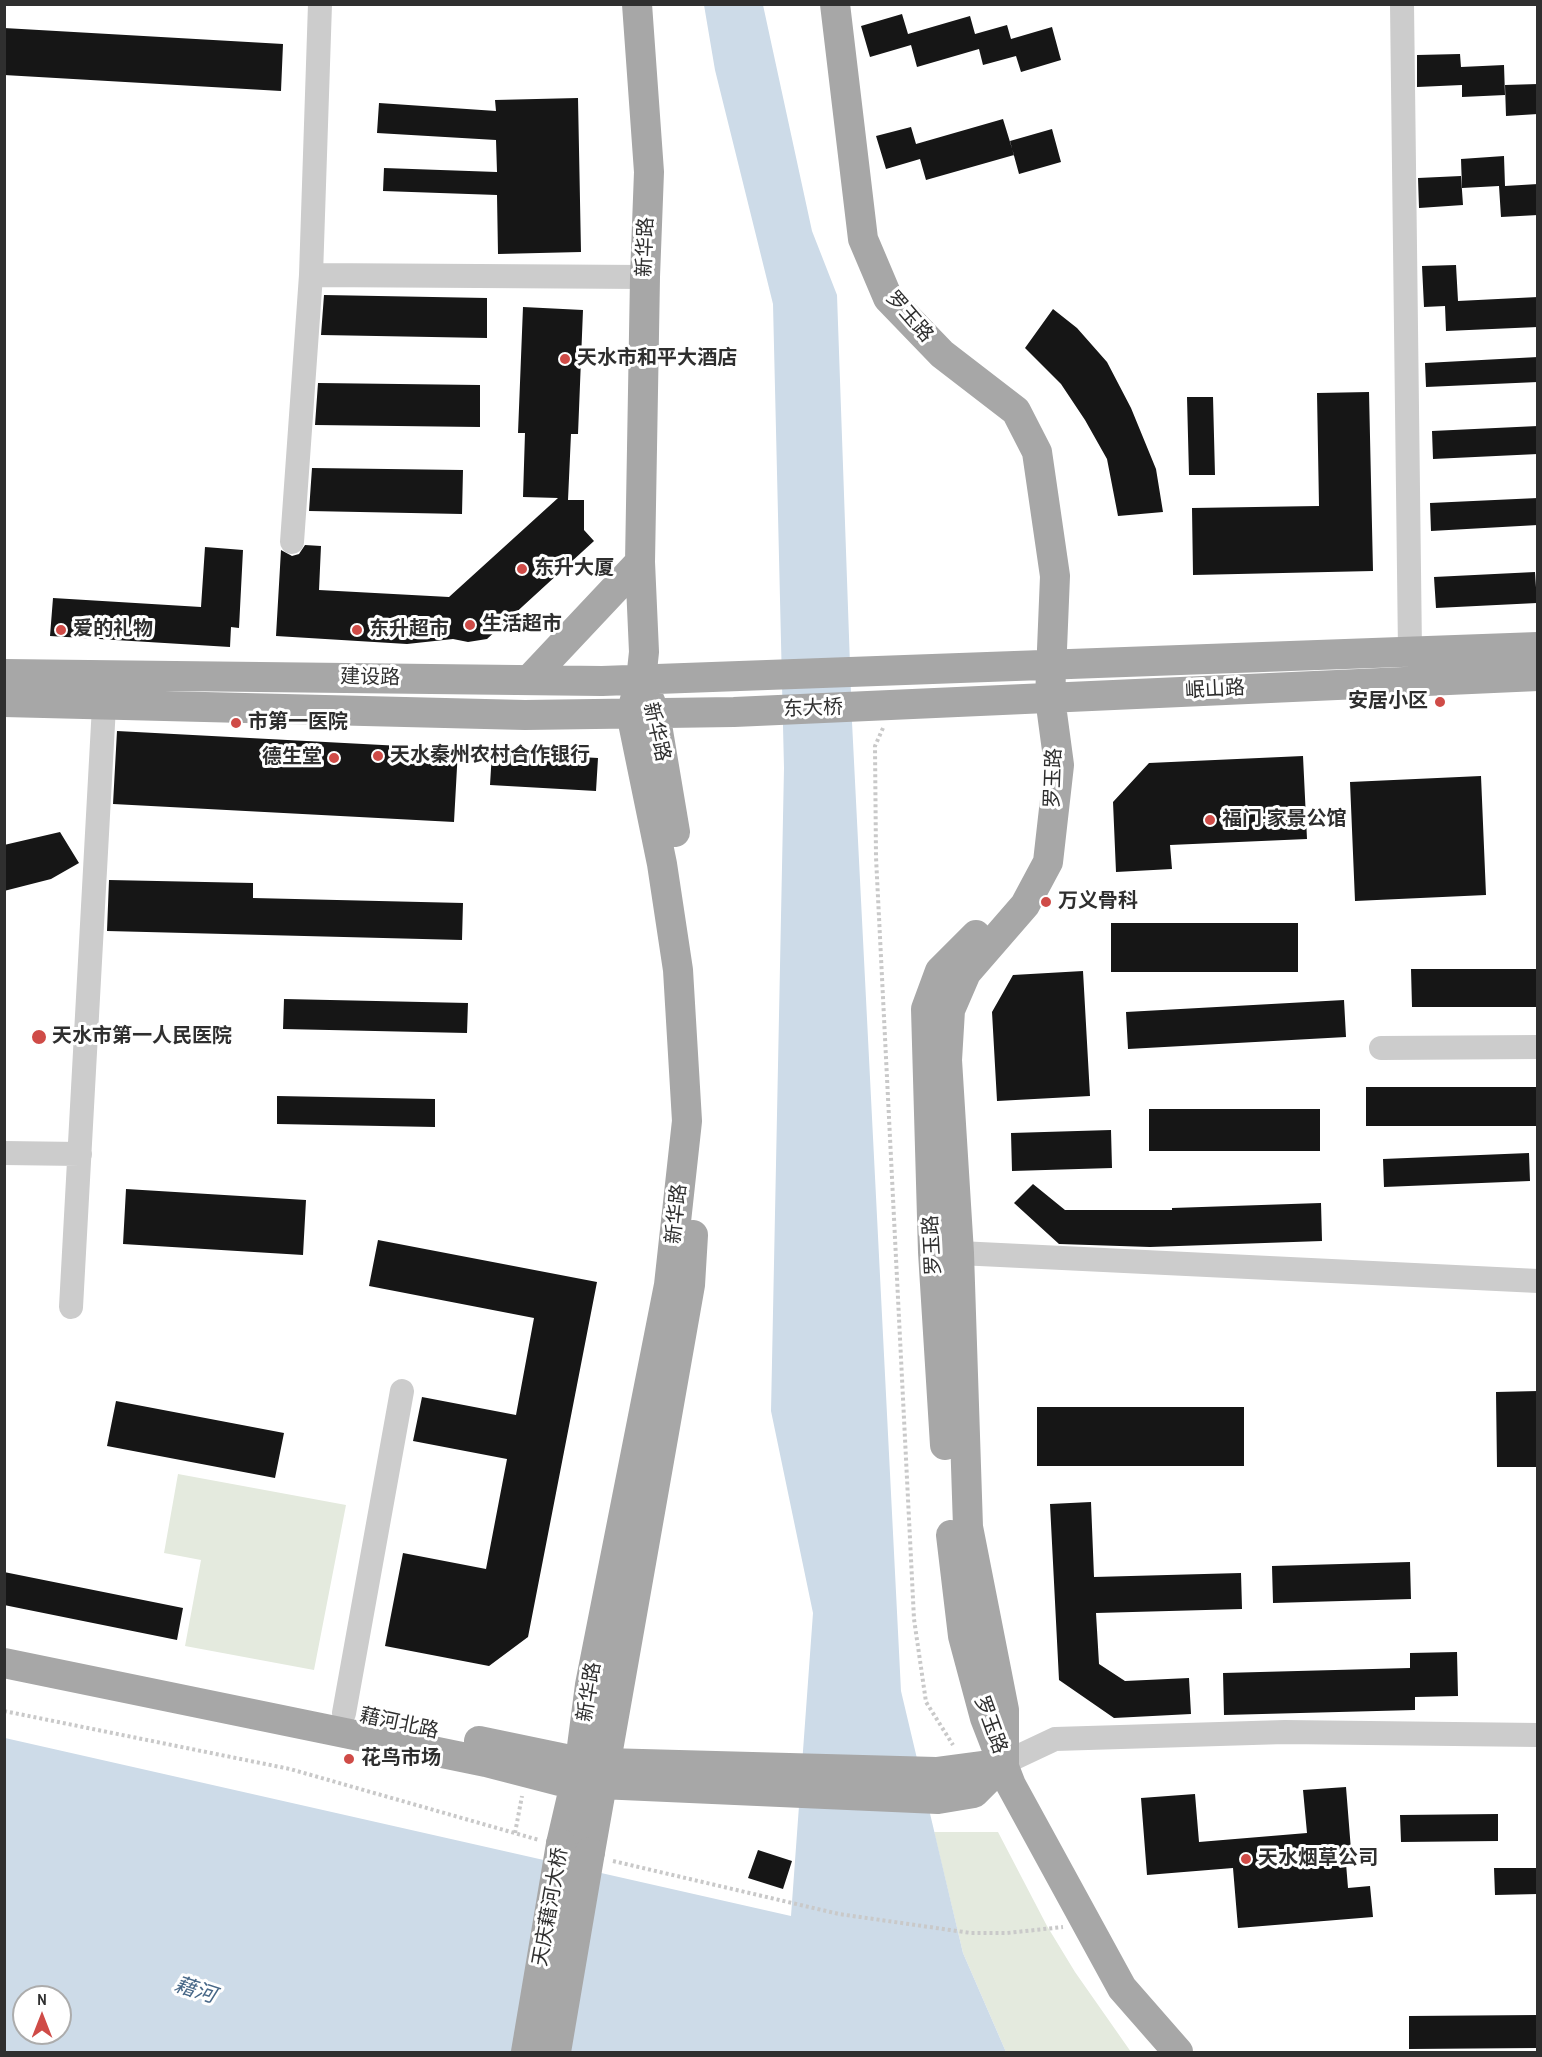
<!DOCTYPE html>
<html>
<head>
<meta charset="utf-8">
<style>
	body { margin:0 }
	#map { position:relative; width:1542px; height:2057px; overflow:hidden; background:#fff; font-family:"Archivo Narrow",sans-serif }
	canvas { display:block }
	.frame { position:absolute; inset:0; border:6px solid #2f2f2f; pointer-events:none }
	.north { position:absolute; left:12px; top:1985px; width:60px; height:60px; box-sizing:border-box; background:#fff; border:2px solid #acacac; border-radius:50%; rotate:0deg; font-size:16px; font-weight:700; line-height:24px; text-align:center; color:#2f2f2f }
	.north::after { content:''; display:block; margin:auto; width:21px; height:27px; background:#cf4b47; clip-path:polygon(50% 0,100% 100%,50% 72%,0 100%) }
</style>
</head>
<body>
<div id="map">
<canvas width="1542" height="2057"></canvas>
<div class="frame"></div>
<div class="north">N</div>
</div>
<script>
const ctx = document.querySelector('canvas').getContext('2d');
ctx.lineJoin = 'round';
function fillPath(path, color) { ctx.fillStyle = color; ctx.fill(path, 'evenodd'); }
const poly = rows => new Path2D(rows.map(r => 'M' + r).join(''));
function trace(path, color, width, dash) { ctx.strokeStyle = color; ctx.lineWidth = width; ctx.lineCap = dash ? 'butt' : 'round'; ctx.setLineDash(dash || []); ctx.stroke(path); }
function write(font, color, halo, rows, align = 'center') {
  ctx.font = font + ' "Archivo Narrow","Noto Sans SC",sans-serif'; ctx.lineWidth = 6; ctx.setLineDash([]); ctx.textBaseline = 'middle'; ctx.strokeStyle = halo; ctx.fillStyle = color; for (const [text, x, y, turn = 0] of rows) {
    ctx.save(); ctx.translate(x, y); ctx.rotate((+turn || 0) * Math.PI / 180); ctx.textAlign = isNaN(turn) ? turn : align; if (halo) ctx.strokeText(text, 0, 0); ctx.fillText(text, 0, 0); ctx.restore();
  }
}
fillPath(poly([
	[178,1474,346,1505,314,1670,185,1646,201,1560,164,1553],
	[934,1832,998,1832,1047,1926,1075,1972,1131,2052,1006,2052,963,1953]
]), '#e4eade');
fillPath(poly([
	[704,5,763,5,812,231,837,295,852,722,901,1691,963,1953,1006,2052,5,2052,5,1738,791,1916,813,1613,771,1411,784,768,773,304,715,70],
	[24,1997,60,1997,60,2033,24,2033]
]), '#cddbe8');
fillPath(poly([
	[902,14,908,34,970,16,975,34,1007,25,1011,39,1052,27,1061,60,1021,72,1016,56,983,65,979,49,917,67,911,45,870,57,861,26],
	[4,28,283,44,281,91,4,75],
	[1460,54,1461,67,1504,65,1505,95,1462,97,1462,85,1417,87,1417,55],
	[1538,84,1538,114,1506,116,1505,85],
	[578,98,581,252,498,254,497,195,383,191,384,168,497,172,496,140,377,133,379,103,496,111,495,100],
	[1003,119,1014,155,926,180,920,159,886,169,876,136,911,127,916,144],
	[1052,129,1061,162,1019,174,1010,141],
	[1504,156,1505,186,1538,184,1538,215,1501,217,1499,186,1462,188,1461,159],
	[1461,176,1463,205,1419,208,1418,178],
	[1456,265,1458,301,1538,297,1538,327,1446,331,1445,306,1424,307,1422,266],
	[324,295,487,298,487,338,321,335],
	[523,307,583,310,578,434,571,434,568,500,584,500,584,530,594,541,487,639,468,642,453,639,407,644,276,636,281,550,292,556,299,554,305,545,321,546,319,590,449,597,558,498,523,497,525,433,518,433],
	[1053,309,1077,328,1107,362,1131,408,1156,469,1163,512,1118,516,1107,459,1085,420,1061,384,1025,348],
	[1538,357,1538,382,1426,387,1425,363],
	[318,383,480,385,480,427,315,425],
	[1369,392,1373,571,1193,575,1192,508,1319,506,1317,393],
	[1187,397,1213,397,1215,475,1189,475],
	[1538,426,1538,454,1433,459,1432,431],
	[312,468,463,470,462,514,309,511],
	[1538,498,1538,525,1431,531,1430,503],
	[205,547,243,550,239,628,231,627,230,647,50,636,53,598,201,607],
	[1535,572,1537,603,1436,608,1434,577],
	[117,731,458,749,454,822,113,804],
	[492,752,598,758,596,791,490,785],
	[1303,756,1307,839,1170,845,1172,869,1116,872,1113,802,1149,763],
	[1481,776,1486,895,1355,901,1350,782],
	[60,832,79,863,51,879,4,891,4,845],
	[109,880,253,883,253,898,463,903,462,940,107,931],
	[1111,923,1298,923,1298,972,1111,972],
	[1411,969,1538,969,1538,1007,1412,1007],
	[1083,971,1090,1096,997,1101,992,1012,1013,975],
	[284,999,468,1003,467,1033,283,1029],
	[1344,1000,1346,1037,1128,1049,1126,1012],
	[1366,1087,1538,1087,1538,1126,1366,1126],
	[277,1096,435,1099,435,1127,277,1124],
	[1149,1109,1320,1109,1320,1151,1149,1151],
	[1111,1130,1112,1168,1012,1171,1011,1133],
	[1529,1153,1530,1181,1384,1187,1383,1159],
	[1033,1184,1065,1210,1172,1210,1172,1208,1321,1203,1322,1241,1150,1247,1059,1244,1014,1203],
	[126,1189,306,1200,303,1255,123,1244],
	[378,1240,597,1282,528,1637,489,1666,385,1646,403,1553,486,1569,507,1459,413,1441,422,1397,516,1415,534,1318,369,1286],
	[1538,1391,1538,1467,1497,1467,1496,1392],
	[116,1401,284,1433,275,1478,107,1446],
	[1037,1407,1244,1407,1244,1466,1037,1466],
	[1091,1502,1094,1577,1241,1573,1242,1609,1096,1613,1099,1664,1125,1681,1189,1678,1191,1714,1114,1718,1059,1680,1050,1504],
	[1410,1562,1411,1599,1273,1603,1272,1566],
	[4,1572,183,1608,177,1640,4,1605],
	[1457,1652,1458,1696,1415,1697,1415,1710,1224,1715,1223,1673,1410,1668,1410,1653],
	[1346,1787,1351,1850,1345,1851,1348,1888,1370,1886,1373,1917,1238,1928,1233,1868,1147,1875,1141,1798,1195,1794,1199,1842,1307,1833,1303,1790],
	[1498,1814,1498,1841,1401,1842,1400,1815],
	[758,1850,792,1861,783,1889,748,1878],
	[1494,1868,1538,1868,1538,1894,1495,1895],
	[1538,2015,1538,2048,1409,2049,1409,2016]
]), '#161616');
trace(poly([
	[883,728,875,746,876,857,914,1619,926,1702,953,1745],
	[4,1711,290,1769,539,1840],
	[515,1833,522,1796],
	[613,1861,839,1914,971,1933,1007,1933,1063,1927]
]), '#c9c9c9', 4, [3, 3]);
trace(poly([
	[320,4,311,275,645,277],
	[1402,4,1410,651],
	[292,542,311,275],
	[1381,1048,1538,1047],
	[4,1153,80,1154],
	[959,1253,1538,1281],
	[71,1307,104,706],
	[344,1713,402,1391],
	[1004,1763,1055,1739,1285,1732,1538,1735]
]), '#ccc', 24);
trace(poly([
	[835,4,863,239,888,298,942,354,1016,411,1037,452,1055,576,1050,698,1059,765,1048,862,1025,905,966,973,950,1010,947,1060,959,1253,968,1527,1004,1710,1004,1763],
	[4,674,602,681,1538,647],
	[529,680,640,562],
	[647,694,655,713,675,832],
	[4,702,525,715,734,712,1538,676],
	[945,1445,933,1252,926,1009,940,971,976,935],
	[951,1535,963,1636,985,1718,1011,1785,1122,1988,1178,2052],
	[4,1663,486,1762,575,1785,600,1784,938,1799,974,1793,1004,1763],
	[479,1741,580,1762,605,1763,936,1772,1004,1763],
	[561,1844,580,1762,590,1685,669,1285,687,1121,678,970,662,864,631,713,641,680,644,652,640,562,645,277,649,172,637,4],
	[590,1852,690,1285,693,1235]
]), '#a7a7a7', 30);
trace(poly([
	[526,2052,561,1844],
	[556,2052,590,1852]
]), '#a7a7a7', 30);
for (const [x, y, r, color] of [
	[565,359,6,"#cf4b47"],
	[522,569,6,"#cf4b47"],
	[470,625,6,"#cf4b47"],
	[61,630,6,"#cf4b47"],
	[357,630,6,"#cf4b47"],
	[1440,702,6,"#cf4b47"],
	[236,723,6,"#cf4b47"],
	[378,756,6,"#cf4b47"],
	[334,758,6,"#cf4b47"],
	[1210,820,6,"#cf4b47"],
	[1046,902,6,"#cf4b47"],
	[39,1037,8,"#cf4b47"],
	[349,1759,6,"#cf4b47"],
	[1246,1859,6,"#cf4b47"]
]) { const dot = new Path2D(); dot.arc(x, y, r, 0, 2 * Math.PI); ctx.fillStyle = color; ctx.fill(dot); trace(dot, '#fff', 2); }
write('20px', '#2f2f2f', '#fff', [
	["新华路",646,247,-88],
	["罗玉路",909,317,49],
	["建设路",370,678,1],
	["岷山路",1215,690,-3],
	["东大桥",813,709,-2],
	["新华路",656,732,77],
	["罗玉路",1054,778,-88],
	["新华路",677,1214,-84],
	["罗玉路",933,1245,-93],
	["新华路",590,1692,-81],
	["藉河北路",399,1724,12],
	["罗玉路",990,1725,70],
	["天庆藉河大桥",551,1907,-80]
]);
write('bold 20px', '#2f2f2f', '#fff', [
	["天水市和平大酒店",577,359],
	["东升大厦",534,569],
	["生活超市",482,625],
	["爱的礼物",73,630],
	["东升超市",369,630],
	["安居小区",1428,702,"right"],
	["市第一医院",248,723],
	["天水秦州农村合作银行",390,756],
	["德生堂",322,758,"right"],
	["福门·家景公馆",1222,820],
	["万义骨科",1058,902],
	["天水市第一人民医院",52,1037],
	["花鸟市场",361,1759],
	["天水烟草公司",1258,1859]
], 'left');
write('italic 21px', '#476787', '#fff', [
	["藉河",195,1991,18]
]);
</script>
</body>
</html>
